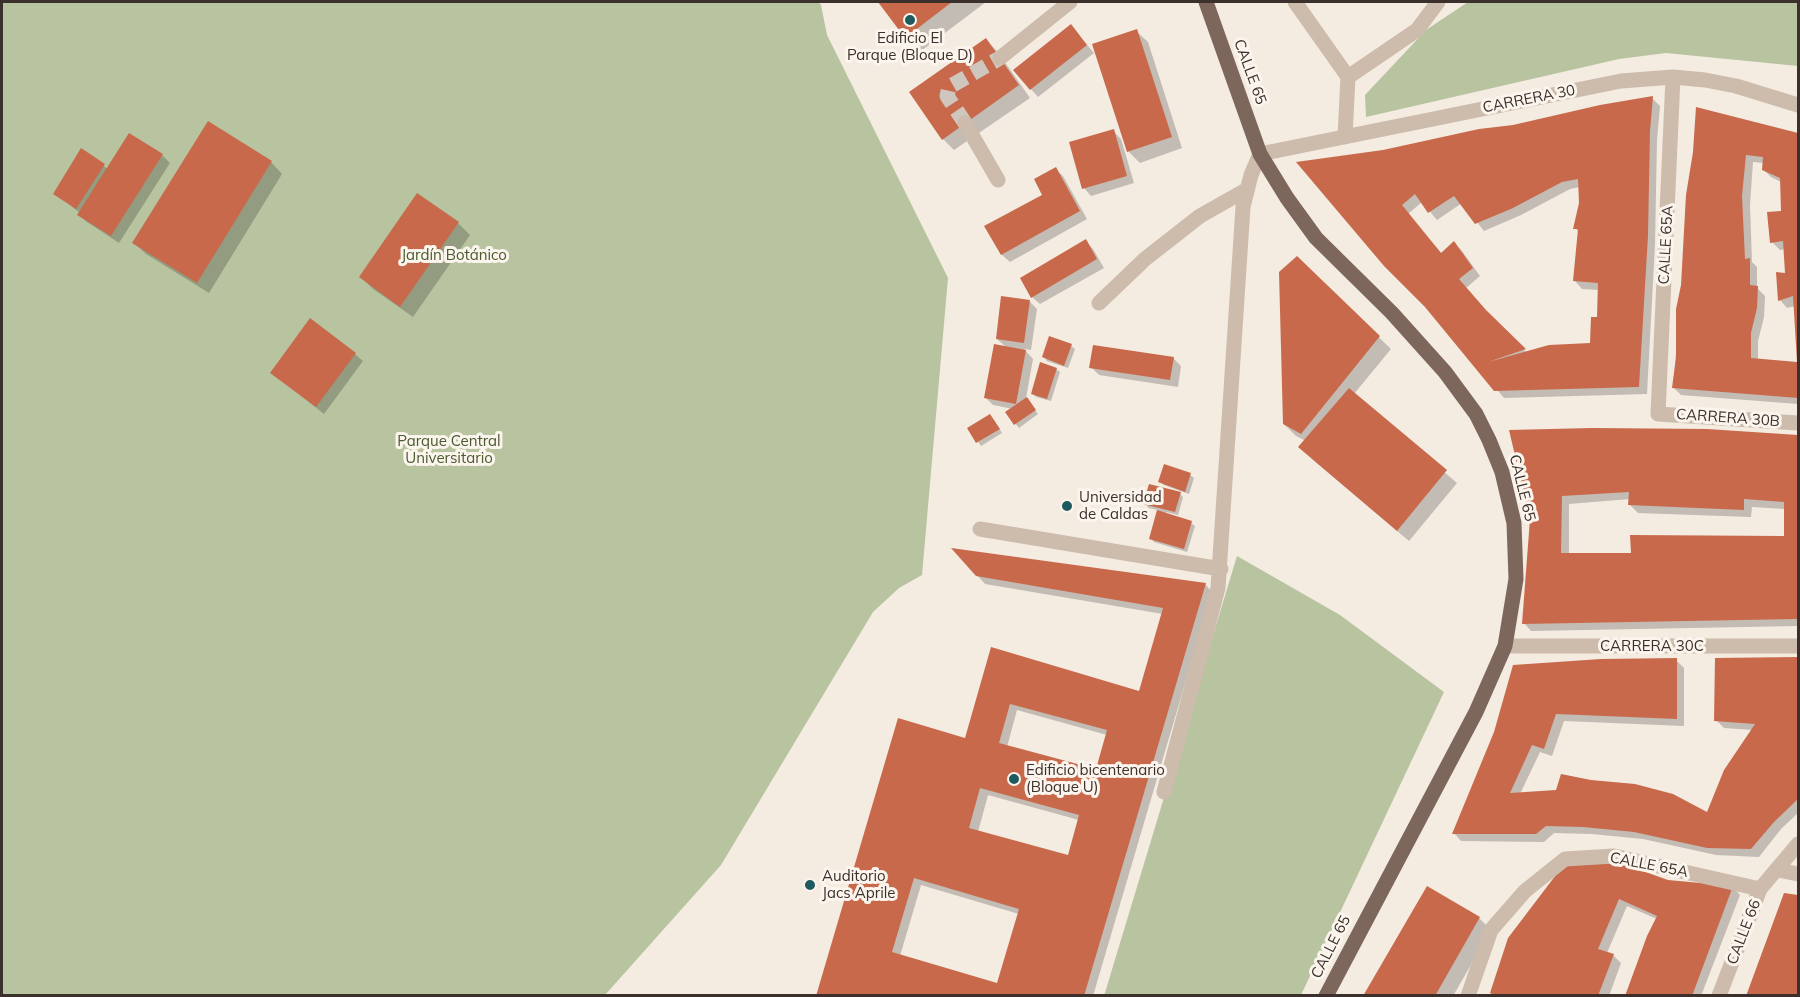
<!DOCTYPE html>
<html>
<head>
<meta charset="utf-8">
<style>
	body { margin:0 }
	#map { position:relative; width:1800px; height:997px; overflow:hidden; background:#f4ebe1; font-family:Mulish,sans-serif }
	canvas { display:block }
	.frame { position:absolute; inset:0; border:3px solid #3b302b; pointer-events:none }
</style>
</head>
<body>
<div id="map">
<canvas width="1800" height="997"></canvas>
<div class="frame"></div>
</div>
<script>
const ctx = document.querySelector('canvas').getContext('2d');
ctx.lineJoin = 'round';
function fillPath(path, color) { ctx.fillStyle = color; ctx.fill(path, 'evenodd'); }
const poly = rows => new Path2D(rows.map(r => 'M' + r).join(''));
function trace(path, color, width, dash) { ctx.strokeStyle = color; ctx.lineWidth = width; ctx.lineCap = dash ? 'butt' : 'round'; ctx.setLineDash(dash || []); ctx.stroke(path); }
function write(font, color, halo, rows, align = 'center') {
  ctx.font = font + ' Mulish,sans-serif'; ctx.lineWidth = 6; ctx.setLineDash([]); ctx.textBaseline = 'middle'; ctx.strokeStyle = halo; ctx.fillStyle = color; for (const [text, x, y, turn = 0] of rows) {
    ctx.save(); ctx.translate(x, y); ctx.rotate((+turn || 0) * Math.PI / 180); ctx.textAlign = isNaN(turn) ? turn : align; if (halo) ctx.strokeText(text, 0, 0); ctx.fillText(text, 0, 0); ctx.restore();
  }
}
fillPath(poly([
	[2,2,819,2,821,5,827,35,948,278,922,575,899,588,873,612,721,865,605,995,2,996],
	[1468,2,1798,2,1798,66,1666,53,1619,59,1366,117,1365,95,1426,30],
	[1237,556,1340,615,1444,692,1301,995,1104,996]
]), '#b8c4a0');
fillPath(poly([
	[879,2,986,2,921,51,906,37],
	[1071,26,1094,53,1038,97,1031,89],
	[1136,31,1148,42,1182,148,1140,163,1128,151],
	[986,40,997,51,1030,98,954,150,943,139],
	[1652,98,1660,106,1657,140,1655,244,1647,394,1504,398,1426,306,1382,152],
	[1580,187,1581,203,1575,228,1580,233,1575,281,1582,289,1599,290,1598,319,1591,344,1527,353,1493,319,1466,288,1480,276,1462,251,1454,243,1442,254,1408,214,1422,202,1437,220,1462,203,1484,231,1521,215,1570,189],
	[1697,109,1798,134,1798,404,1681,395,1673,387],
	[1753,162,1764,163,1763,169,1771,177,1781,182,1782,212,1772,242,1780,250,1785,249,1787,275,1780,300,1787,308,1795,306,1798,364,1758,360,1758,341,1764,317,1765,296,1757,288,1757,267,1752,262,1750,205],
	[1113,131,1121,139,1134,183,1091,196,1084,188],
	[81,150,108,169,162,155,170,163,119,243,87,222,79,215,80,213,55,193],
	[271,162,282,174,209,293,146,254,134,243],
	[1055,169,1063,176,1087,219,1010,262,1002,255,986,227,1044,195],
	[418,195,458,223,470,235,413,317,373,289,361,277],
	[1085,241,1093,249,1104,268,1040,304,1032,297],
	[1297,258,1391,349,1354,394,1457,483,1409,541,1312,459,1306,441,1296,436,1284,424],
	[1029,301,1037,309,1031,350,1024,349,1033,359,1026,398,1038,414,1019,428,1007,413,1013,409,993,405,986,398,1007,348,997,339],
	[1050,338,1071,346,1075,349,1068,368,1047,361,1044,357],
	[355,354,363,361,324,414,272,373],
	[1173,358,1181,366,1178,387,1099,375,1091,367],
	[1056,369,1060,372,1051,401,1036,397,1032,393],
	[993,419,1002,433,981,446,969,428],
	[1511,431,1798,437,1798,626,1531,631,1524,623,1531,519],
	[1630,499,1630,505,1638,513,1751,517,1752,507,1785,509,1786,538,1632,554,1569,554,1569,504],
	[1190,475,1194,478,1189,494,1164,485,1160,482],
	[1180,494,1183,497,1178,515,1166,512,1166,515,1191,523,1195,526,1187,552,1154,542,1150,538,1158,510,1149,508,1145,504],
	[977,575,1205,584,1212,592,1093,996,817,996,966,740,992,649,1140,693,1163,614,985,584],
	[1017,710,1107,735,1097,771,1007,747],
	[988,795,1079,820,1069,857,978,832],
	[921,885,1019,914,998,985,900,956],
	[1798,658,1798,813,1781,829,1759,857,1716,855,1643,839,1592,834,1554,833,1544,842,1461,841,1454,833,1495,733,1676,660,1684,668,1684,726,1564,721,1552,756,1540,752,1520,794,1707,815,1753,730,1724,728,1716,720,1717,659],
	[1566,864,1668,881,1733,887,1740,895,1701,996,1627,996,1657,919,1627,906,1607,953,1614,956,1621,963,1609,996,1495,996],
	[1428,888,1479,918,1491,930,1453,996,1365,996],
	[1785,895,1798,896,1798,996,1747,996]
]), '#0003');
fillPath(poly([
	[878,2,952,2,905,38],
	[1071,24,1087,45,1030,90,1013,70],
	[1137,29,1172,137,1127,152,1092,44],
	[986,38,1019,85,942,140,909,92],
	[1653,96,1650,131,1648,236,1639,387,1494,391,1425,307,1384,266,1296,162,1383,150,1479,129,1513,125,1600,105],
	[1578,179,1579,203,1573,229,1578,229,1573,281,1598,283,1597,317,1591,317,1590,343,1549,345,1488,362,1526,349,1486,310,1459,279,1473,268,1454,241,1441,253,1402,205,1415,194,1428,213,1454,196,1475,224,1513,208,1562,182],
	[1696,107,1798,133,1798,398,1672,388,1676,358,1676,309,1681,285,1686,195,1693,152],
	[1746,155,1763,157,1762,170,1780,178,1781,211,1767,212,1770,243,1783,241,1785,273,1776,272,1778,301,1793,296,1797,362,1751,358,1751,333,1757,308,1758,286,1750,285,1750,258,1745,259,1742,196],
	[208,121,272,161,197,283,132,243],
	[1114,129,1127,176,1082,189,1069,142],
	[129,133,163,154,111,236,77,215],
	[81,148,105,164,76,209,53,194],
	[1056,167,1080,211,1001,255,984,226,1042,195,1034,179],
	[417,193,459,222,400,307,359,277],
	[1086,239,1097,259,1031,298,1020,278],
	[1297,256,1380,336,1301,434,1283,424,1279,272],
	[1001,296,1030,300,1024,343,996,339],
	[310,318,356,353,316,407,270,373],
	[1049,336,1072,344,1064,366,1042,357],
	[994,344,1026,350,1016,404,984,398],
	[1093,345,1174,357,1170,380,1089,368],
	[1040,362,1057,368,1047,399,1031,394],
	[1349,388,1447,470,1397,531,1298,447],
	[1027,397,1036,410,1014,425,1005,412],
	[990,414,1000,429,976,443,967,428],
	[1592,428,1707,429,1798,435,1798,619,1522,624,1530,519,1509,430],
	[1629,492,1628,505,1744,510,1744,499,1784,502,1784,536,1630,535,1631,553,1561,553,1562,496],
	[1164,464,1191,473,1185,492,1158,482],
	[1149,484,1181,492,1175,512,1143,504],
	[1157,510,1192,521,1184,549,1149,539],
	[951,548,1206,583,1084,996,816,996,898,718,965,738,991,647,1139,691,1163,608,976,576],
	[1010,704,1107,730,1096,769,999,743],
	[980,788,1079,815,1068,855,969,828],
	[914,878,1019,909,997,983,892,952],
	[1798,657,1798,799,1774,822,1751,849,1707,848,1634,832,1583,827,1546,826,1536,834,1452,834,1494,732,1513,665,1601,659,1677,658,1677,719,1556,714,1544,749,1532,745,1510,793,1556,790,1561,774,1591,780,1635,784,1673,794,1707,812,1724,770,1755,724,1714,721,1715,658],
	[1565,863,1623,864,1668,880,1733,886,1692,996,1625,996,1647,936,1657,916,1619,899,1598,949,1614,954,1598,996,1496,996,1490,993,1508,938],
	[1427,886,1480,917,1435,996,1363,996],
	[1784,893,1798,895,1798,996,1746,996]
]), '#c8694b');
trace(poly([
	[965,123,947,96,949,87,1000,58]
]), '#cfc6bd', 15, [15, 8]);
trace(poly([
	[1295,2,1348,77,1345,137],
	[1000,58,1070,2],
	[1348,77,1417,30,1438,2],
	[1673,77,1658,414,1798,423],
	[965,123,998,180],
	[1099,303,1145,259,1200,216,1246,190],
	[980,529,1221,569],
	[1505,646,1798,646],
	[1164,792,1218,588,1243,207,1251,175,1260,154,1621,81,1673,77,1705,80,1736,86,1798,105],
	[1778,870,1798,874],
	[1468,996,1491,930,1525,891,1565,859,1614,856,1760,889],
	[1719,996,1760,889,1798,844]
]), '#cdbbac', 15);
trace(poly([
	[1206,2,1260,154,1287,198,1316,238,1392,313,1445,372,1476,414,1489,440,1502,472,1514,523,1516,579,1505,646,1476,712,1326,996]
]), '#7d675c', 15);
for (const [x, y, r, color] of [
	[910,20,6,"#1f5a5e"],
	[1067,506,6,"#1f5a5e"],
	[1014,779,6,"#1f5a5e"],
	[810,885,6,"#1f5a5e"]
]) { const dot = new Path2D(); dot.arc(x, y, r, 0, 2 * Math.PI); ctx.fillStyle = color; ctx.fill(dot); trace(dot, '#fbf5ee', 2); }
write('15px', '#3b302b', '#fbf5ee', [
	["Edificio El",910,38,"center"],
	["Parque (Bloque D)",910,55,"center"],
	["Universidad",1079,497],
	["de Caldas",1079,514],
	["Edificio bicentenario",1026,770],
	["(Bloque U)",1026,787],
	["Auditorio",822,876],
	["Jacs Aprile",822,893]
], 'left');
write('15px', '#3b302b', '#fbf5ee', [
	["CALLE 65",1250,72,70],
	["CARRERA 30",1529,99,-11],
	["CALLE 65A",1666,245,-87],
	["CARRERA 30B",1728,418,4],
	["CALLE 65",1522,488,76],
	["CARRERA 30C",1652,646],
	["CALLE 65A",1649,865,11],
	["CALLE 66",1744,932,-69],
	["CALLE 65",1331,947,-63]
]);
write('15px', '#4a5a2e', '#fbf5ee', [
	["Jardín Botánico",454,255],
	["Parque Central",449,441],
	["Universitario",449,458]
]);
</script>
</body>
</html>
